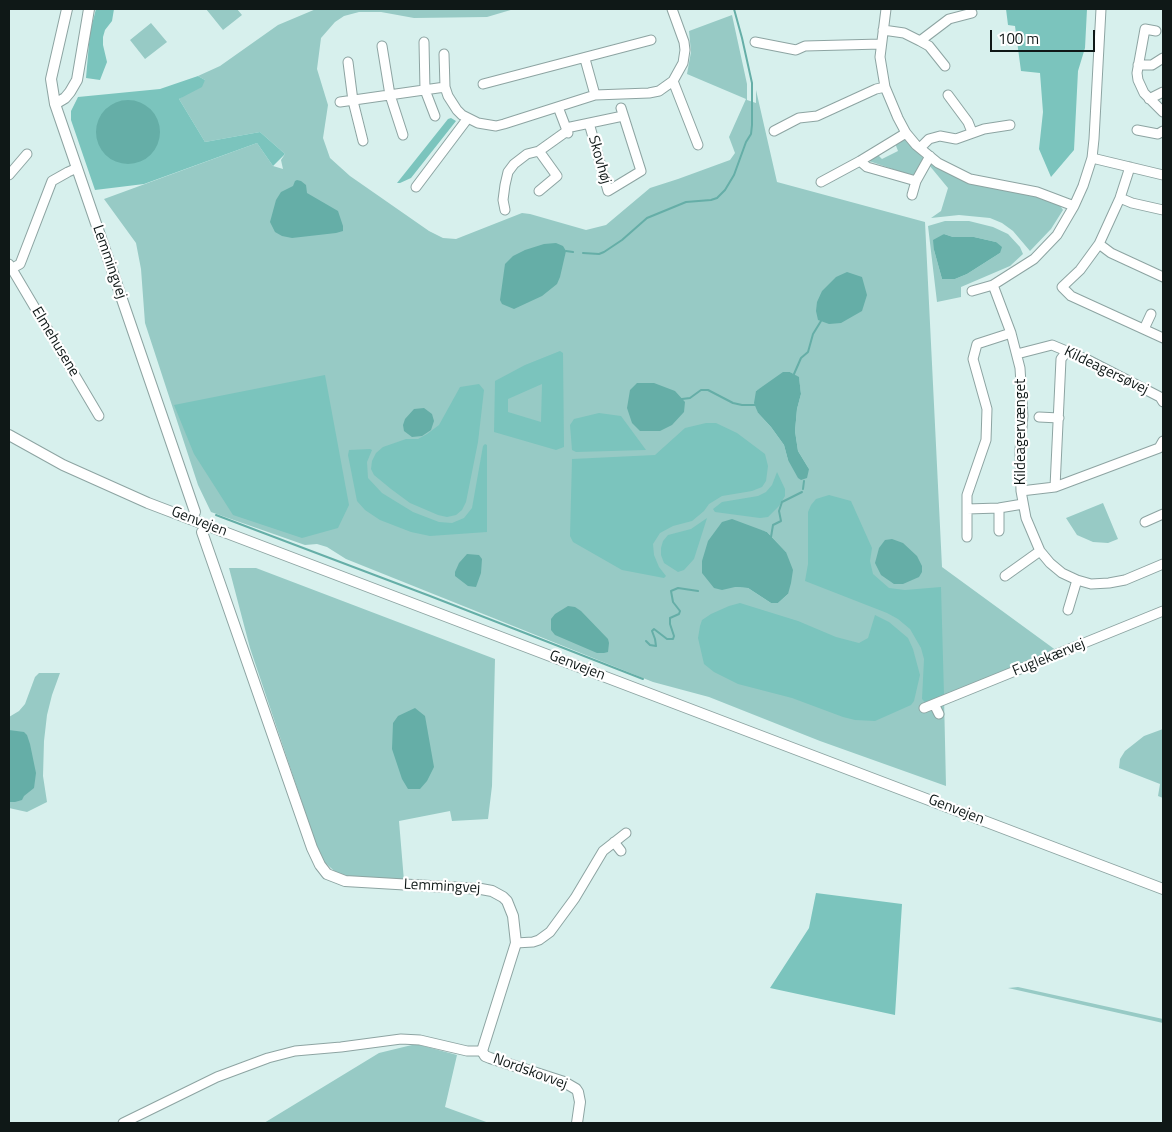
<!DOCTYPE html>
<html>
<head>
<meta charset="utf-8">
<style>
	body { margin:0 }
	#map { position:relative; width:1172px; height:1132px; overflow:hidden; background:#d7f0ed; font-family:"Titillium Web",sans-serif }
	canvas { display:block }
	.frame { position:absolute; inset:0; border:10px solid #0f1817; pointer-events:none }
	.scale { position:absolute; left:990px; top:30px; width:105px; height:22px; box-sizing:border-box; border:2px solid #0f1817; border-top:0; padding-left:6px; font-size:15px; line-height:18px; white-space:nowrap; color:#0f1817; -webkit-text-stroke:4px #fff; paint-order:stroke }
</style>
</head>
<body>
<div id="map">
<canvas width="1172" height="1132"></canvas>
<div class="frame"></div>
<div class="scale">100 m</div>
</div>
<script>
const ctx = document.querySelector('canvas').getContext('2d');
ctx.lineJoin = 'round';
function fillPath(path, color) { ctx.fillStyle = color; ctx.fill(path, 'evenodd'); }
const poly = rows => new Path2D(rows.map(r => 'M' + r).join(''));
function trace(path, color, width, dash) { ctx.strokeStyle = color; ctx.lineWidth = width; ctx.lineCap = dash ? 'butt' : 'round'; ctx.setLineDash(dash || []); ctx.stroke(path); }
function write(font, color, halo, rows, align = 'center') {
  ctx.font = font + ' "Titillium Web",sans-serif'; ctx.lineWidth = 4.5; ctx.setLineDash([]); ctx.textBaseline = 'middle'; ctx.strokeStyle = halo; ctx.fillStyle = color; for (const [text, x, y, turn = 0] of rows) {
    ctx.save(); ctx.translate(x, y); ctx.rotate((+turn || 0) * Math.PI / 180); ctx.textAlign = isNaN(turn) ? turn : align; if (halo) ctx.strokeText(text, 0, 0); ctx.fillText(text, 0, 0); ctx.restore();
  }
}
fillPath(poly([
	[206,9,237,9,242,15,223,30],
	[316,9,514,9,487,17,414,18,381,12,359,12,344,16,335,22,321,38,317,69,328,105,323,138,330,158,350,176,429,231,443,238,456,239,522,213,530,214,586,230,606,225,650,188,678,179,730,160,735,153,729,137,746,99,687,74,691,52,689,31,732,15,747,84,747,100,756,103,756,90,777,182,925,222,942,567,1057,651,944,697,946,786,820,741,709,697,653,682,346,559,327,547,317,544,305,545,211,512,198,485,145,323,141,269,136,243,104,199,257,143,273,166,283,169,281,160,285,154,260,132,205,142,179,99,205,80,198,76,220,66,278,25],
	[790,372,799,378,801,394,797,409,795,431,798,451,809,469,788,460,784,445,771,427,758,413,756,391],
	[753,528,767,532,786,552,788,594,778,603,771,603,748,588,735,587],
	[151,23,167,42,145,59,130,40],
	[905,138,924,159,913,176,869,161,877,154,882,159,898,151,895,143],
	[930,163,932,163,948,173,968,182,991,188,1028,193,1059,204,1063,210,1051,229,1030,251,1013,231,1002,223,990,218,959,215,931,218,941,211,948,188,929,165],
	[945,221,969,221,993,227,1008,234,1020,247,1023,254,1010,266,961,287,961,297,937,302,928,226],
	[944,234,953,237,974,237,996,242,1000,253,967,274,955,279,942,279,934,250],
	[1103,503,1118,539,1108,543,1093,542,1077,535,1066,518],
	[229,568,256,568,495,659,492,786,488,819,452,821,450,811,399,821,404,881,341,877,321,859,250,648],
	[39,673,60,673,52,695,47,715,44,741,43,776,47,802,27,812,9,808,9,717,19,711,25,704,35,677],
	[1163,729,1163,798,1158,796,1160,784,1119,768,1120,759,1125,751,1144,736],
	[1018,987,1163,1019,1163,1023,1008,988],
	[416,1044,457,1055,445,1107,489,1123,264,1123,379,1053]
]), '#97cac5');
fillPath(poly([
	[96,9,114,9,112,21,105,30,103,37,103,45,107,62,100,80,86,78,90,32],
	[1006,9,1087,9,1085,48,1078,71,1074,150,1051,177,1039,149,1043,112,1040,73,1021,71,1015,26,1008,25],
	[198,76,205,80,202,87,179,99,205,142,260,132,285,154,273,166,257,143,144,184,95,190,71,120,71,111,78,97,160,89],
	[451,118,456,121,411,178,400,183,397,183,448,119],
	[560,351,563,353,564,447,556,450,494,432,495,381,525,365],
	[542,384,541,422,508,412,508,399],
	[325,375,349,505,338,528,302,538,233,515,194,454,174,405],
	[479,384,484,390,478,442,466,502,462,510,456,515,447,517,438,515,410,503,391,489,374,475,371,469,372,461,376,453,383,447,406,439,418,439,427,434,439,425,460,387],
	[599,413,621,416,646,450,576,452,572,450,570,425,574,419],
	[706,423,716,423,737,433,765,454,768,466,766,481,762,487,752,491,722,496,709,504,704,511,692,521,673,526,660,533,653,544,654,555,659,567,666,576,664,578,622,570,573,542,570,536,572,459,655,455,685,428],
	[485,444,487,445,487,532,430,536,411,532,380,520,365,510,357,501,348,455,349,450,370,449,372,450,367,462,368,478,382,493,413,512,439,522,452,523,464,518,472,508,483,446],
	[777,472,785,489,785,496,779,506,768,517,760,518,715,512,713,509,722,502,758,496,766,492,772,485],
	[829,495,851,501,872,548,870,561,873,574,889,588,905,590,941,587,944,695,925,702,922,699,924,659,921,648,910,629,898,619,887,613,805,581,808,564,808,512,811,505,816,499],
	[707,518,694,559,684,570,678,572,664,563,661,555,661,548,663,541,668,535,691,529],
	[740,603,798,621,836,637,859,643,868,638,875,615,889,622,908,638,913,649,920,675,914,701,911,705,875,721,855,720,843,717,792,698,738,684,714,672,704,664,698,638,700,626,702,620,711,614,729,606],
	[816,893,902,904,895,1015,770,988,809,928]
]), '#7bc4bd');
fillPath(poly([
	'96 132a32 32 0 1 1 64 0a32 32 0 1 1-64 0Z',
	[297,180,301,181,306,185,307,193,338,211,343,226,343,231,336,233,292,238,282,236,275,232,270,222,276,200,281,192,293,186,295,181],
	[944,234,953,237,974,237,996,242,1002,247,1000,253,967,274,955,279,942,279,934,250,933,240],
	[556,243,563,246,566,251,560,277,557,284,542,296,514,309,502,304,500,300,505,264,513,256,525,250,544,244],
	[847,272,862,277,867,295,862,311,841,323,829,324,818,320,816,311,817,302,822,291,836,277],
	[783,372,790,372,799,377,801,394,797,409,795,431,798,451,809,469,807,478,801,480,798,478,788,460,784,445,771,427,758,413,754,403,756,391],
	[637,383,654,383,675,391,685,402,684,412,672,425,660,431,640,431,632,423,627,408,630,390],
	[424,408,432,414,434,421,431,430,422,436,412,437,404,431,403,425,405,419,414,409],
	[732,519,767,532,786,552,793,570,791,583,788,594,778,603,771,603,748,588,735,587,722,590,714,588,702,573,702,561,708,541,722,522],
	[892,539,903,543,917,556,922,566,922,572,919,577,903,584,894,584,881,575,875,563,879,548,885,540],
	[467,554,479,555,482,559,481,573,476,587,468,586,455,576,455,572,459,563],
	[568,606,575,607,581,611,608,639,609,643,608,652,604,653,597,653,555,635,551,630,551,619,555,614],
	[415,708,425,716,434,767,427,781,420,789,408,789,402,779,392,749,393,723,398,716],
	[9,730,24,732,27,735,30,744,36,773,34,788,24,796,22,800,15,802,9,802]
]), '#65aea7');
trace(poly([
	[566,251,573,252],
	[583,253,599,254,604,252,622,240,647,218,686,202,711,200,717,198,725,190,734,175,746,142,751,134,752,125,752,83,742,38,734,9],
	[794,374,801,358,808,352,813,334,821,321],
	[682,399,690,398,701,390,708,390,733,403,742,405,755,405],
	[803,489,804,481],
	[216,515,430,596,643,679],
	[771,537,773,525,781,521,779,511,782,502,802,492],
	[646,641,650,645,656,646,655,639,652,631,654,629,667,639,673,639,674,636,670,624,670,618,679,614,680,611,673,602,671,591,678,588,698,591]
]), '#65aea7', 2);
const minor = poly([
	[886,9,880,57,885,87,898,118,906,133,916,145,938,163,970,179,1037,192,1074,206],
	[883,30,904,33,920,41,929,46,945,66],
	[1156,31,1145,29,1137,73,1138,80,1144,93,1163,112],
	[920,41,949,19,972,13],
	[424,42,425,90,435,116],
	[755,42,796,50,805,46,881,44],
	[382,46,390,95,403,135],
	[444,54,445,87,448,96,457,110,462,115,478,123,496,126,504,124,595,95,649,93,659,91,673,81,683,63,685,50,684,42,672,9],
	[585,59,595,95],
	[348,62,353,101,363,141],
	[1138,65,1152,65,1163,58],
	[673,81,698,145],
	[483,84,651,40],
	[948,95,968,122,972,132],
	[1149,99,1163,92],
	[340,102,445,87],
	[558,107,568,133],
	[589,123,608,191,641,171,621,108],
	[566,128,623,116],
	[1137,130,1158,134,1163,131],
	[774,131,799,118,817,116,876,89,885,87],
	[920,148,929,139,940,136,956,139,984,129,1010,125],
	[539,151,557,176,539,191],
	[1092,158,1163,175],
	[860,161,867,167,916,181],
	[1130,167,1120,198,1099,244,1080,270,1062,287,1071,296,1163,338],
	[9,175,27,154],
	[821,182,860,161,906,133],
	[416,187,468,118],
	[912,195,916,181,930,156],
	[1120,198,1132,203,1163,210],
	[505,210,503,200,505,185,508,172,514,164,527,154,539,151,567,131],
	[1099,244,1111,253,1163,277],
	[9,264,99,416],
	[9,270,20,264,22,259,52,181,68,172,77,168],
	[993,285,1011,333,1020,368,1023,416,1020,450,1021,491,1026,518,1040,551,1050,563,1062,573,1077,580,1091,584,1109,583,1125,580,1163,564],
	[972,291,993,285,1034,259,1057,235,1074,206,1083,186,1092,158,1094,139,1101,9],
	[1144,329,1151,314],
	[1017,354,1052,345,1088,360,1160,397,1163,402],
	[1039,417,1059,418],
	[1055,487,1061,359,1067,351],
	[1021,491,1055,487,1159,448,1163,441],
	[999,508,999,531],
	[967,509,999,508,1023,504],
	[1145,522,1163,514],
	[967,537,967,495,986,440,987,409,973,359,977,344,1011,333],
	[1005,576,1040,551],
	[1068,610,1077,580],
	[934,704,939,714],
	[924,708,1163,611],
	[614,842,621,851],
	[516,943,533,942,539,940,550,932,575,898,603,851,626,833],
	[123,1123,217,1077,268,1058,295,1051,341,1047,401,1039,420,1040,467,1051,482,1051]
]);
const tertiary = poly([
	[67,9,51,79,55,104,195,512],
	[55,104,65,98,70,92,77,80,89,9],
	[9,435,63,465,148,503,1163,889],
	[202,532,312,848,320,865,327,874,345,881,481,889,492,891,503,897,507,901,513,916,516,943,482,1051,485,1056,490,1058,564,1082,576,1089,578,1092,580,1102,577,1123]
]);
trace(minor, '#8da4a2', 11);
trace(tertiary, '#8da4a2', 12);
trace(minor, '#fff', 9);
trace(tertiary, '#fff', 10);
write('15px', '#0f1817', '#fff', [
	["Skovhøj",599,160,74],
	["Lemmingvej",109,262,71],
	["Elmehusene",55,342,59],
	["Kildeagersøvej",1106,371,26],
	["Kildeagervænget",1021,432,-90],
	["Genvejen",199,522,21],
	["Fuglekærvej",1049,658,-22],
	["Genvejen",577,666,21],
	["Genvejen",956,810,21],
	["Lemmingvej",442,887,3],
	["Nordskovvej",530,1072,20]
]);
</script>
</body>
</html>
